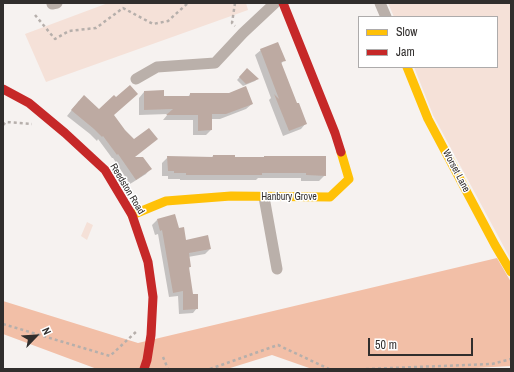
<!DOCTYPE html>
<html>
<head>
<meta charset="utf-8">
<style>
	body { margin:0 }
	#map { position:relative; width:514px; height:372px; overflow:hidden; background:#f6f2f0; font-family:"Archivo Narrow",sans-serif }
	canvas { display:block }
	.frame { position:absolute; inset:0; border:4px solid #312e2d; pointer-events:none }
	.legend { position:absolute; left:358px; top:16px; width:140px; height:52px; box-sizing:border-box; background:#fff; border:1px solid #adabab; margin:0; padding:5px 7px; list-style:none; font-size:12px; color:#312e2d }
	.legend li { display:flex; align-items:center; gap:8px; height:20px }
	.legend b { width:20px; border:1px solid #adabab }
	.north { position:absolute; left:16px; top:316px; width:40px; height:40px; -webkit-text-stroke:3px #fff; paint-order:stroke; rotate:65deg; font-size:11px; font-weight:700; line-height:16px; text-align:center; color:#312e2d }
	.north::after { content:''; display:block; margin:auto; width:14px; height:18px; background:#312e2d; clip-path:polygon(50% 0,100% 100%,50% 72%,0 100%) }
	.scale { position:absolute; left:368px; top:338px; width:105px; height:18px; box-sizing:border-box; border:2px solid #312e2d; border-top:0; padding-left:5px; font-size:12px; line-height:14px; white-space:nowrap; color:#312e2d; -webkit-text-stroke:3px #fff; paint-order:stroke }
</style>
</head>
<body>
<div id="map">
<canvas width="514" height="372"></canvas>
<div class="frame"></div>
<ul class="legend">
<li><b style="height:5px;background:#ffc107"></b>Slow</li>
<li><b style="height:5px;background:#c62828"></b>Jam</li>
</ul>
<div class="north">N</div>
<div class="scale">50 m</div>
</div>
<script>
const ctx = document.querySelector('canvas').getContext('2d');
ctx.lineJoin = 'round';
function fillPath(path, color) { ctx.fillStyle = color; ctx.fill(path, 'evenodd'); }
const poly = rows => new Path2D(rows.map(r => 'M' + r).join(''));
function trace(path, color, width, dash) { ctx.strokeStyle = color; ctx.lineWidth = width; ctx.lineCap = dash ? 'butt' : 'round'; ctx.setLineDash(dash || []); ctx.stroke(path); }
function write(font, color, halo, rows, align = 'center') {
  ctx.font = font + ' "Archivo Narrow",sans-serif'; ctx.lineWidth = 3; ctx.setLineDash([]); ctx.textBaseline = 'middle'; ctx.strokeStyle = halo; ctx.fillStyle = color; for (const [text, x, y, turn = 0] of rows) {
    ctx.save(); ctx.translate(x, y); ctx.rotate((+turn || 0) * Math.PI / 180); ctx.textAlign = isNaN(turn) ? turn : align; if (halo) ctx.strokeText(text, 0, 0); ctx.fillText(text, 0, 0); ctx.restore();
  }
}
fillPath(poly([
	[108,3,246,3,248,10,46,82,25,34],
	[388,3,511,3,511,260,433,115,414,67,497,67,497,17,394,17],
	[87,222,93,225,87,240,81,236]
]), '#f5e1d8');
fillPath(poly([
	[497,258,511,282,511,366,458,369,312,369,272,355,227,369,97,369,3,334,3,301,138,343]
]), '#f2bfa7');
fillPath(poly([
	[261,50,284,60,281,64,297,105,306,123,301,129,283,136,269,100,271,98,255,55],
	[247,69,257,79,255,81,243,86,237,80],
	[144,92,163,97,188,97,190,94,252,104,246,109,220,119,211,119,211,130,206,135,193,135,193,120,163,120,168,114,139,115,139,98],
	[79,101,113,115,134,158,150,169,146,174,130,184,113,158,112,158,98,139,97,141,90,134,67,116],
	[213,156,234,158,263,158,264,157,325,157,325,175,319,181,301,181,301,178,258,178,256,180,180,180,180,179,168,179,168,176,162,176,162,163,168,157,211,158],
	[157,220,178,229,185,241,210,249,205,254,188,257,190,267,188,269,192,295,197,308,193,313,179,314,178,296,169,297,161,251,158,234,155,235,152,225]
]), '#0003');
fillPath(poly([
	[278,42,286,61,281,62,297,103,299,103,307,124,289,131,274,94,279,99,260,49],
	[247,68,259,79,246,84,239,77],
	[130,85,138,94,114,115,125,130,134,139,149,128,158,139,135,157,143,157,152,169,136,180,118,154,117,155,103,136,102,137,94,129,71,110,84,95,99,109,114,95,116,97],
	[246,86,253,104,226,114,212,114,212,130,198,131,198,115,166,115,173,109,144,110,144,91,164,90,164,96,190,96,190,93,229,93],
	[213,155,235,155,235,157,264,157,264,156,326,156,326,176,306,175,306,173,262,173,262,175,186,175,186,173,174,173,174,171,168,171,167,156,213,157],
	[175,214,179,228,184,227,186,240,208,235,211,249,189,253,191,267,189,267,193,294,198,294,198,309,183,310,183,291,173,293,162,230,160,231,157,219]
]), '#bdaaa2');
trace(poly([
	[235,3,232,23,235,26],
	[35,15,55,39,69,31,96,28,123,8,153,24,168,21,188,3],
	[3,125,6,122,32,124],
	[3,324,110,356,138,330],
	[163,357,168,369],
	[210,369,278,345,329,369],
	[366,369,492,364,511,359]
]), '#b6afab', 2.5, [3, 3]);
trace(poly([
	[380,3,386,17],
	[52,4,57,3],
	[136,79,157,67,215,63,243,33,275,3],
	[264,197,277,269]
]), '#bab0aa', 11);
trace(poly([
	[407,67,428,119,495,245,511,272],
	[132,215,166,201,231,196,330,197,349,179,341,152]
]), '#ffc107', 9);
trace(poly([
	[283,3,335,133,341,152],
	[3,89,29,103,65,133,105,170,132,215,148,262,153,297,151,335,147,360,144,369]
]), '#c62828', 9);
write('10px', '#312e2d', '#fff', [
	["Worset Lane",456,171,62],
	["Reedston Road",127,189,59],
	["Hanbury Grove",289,197]
]);
</script>
</body>
</html>
